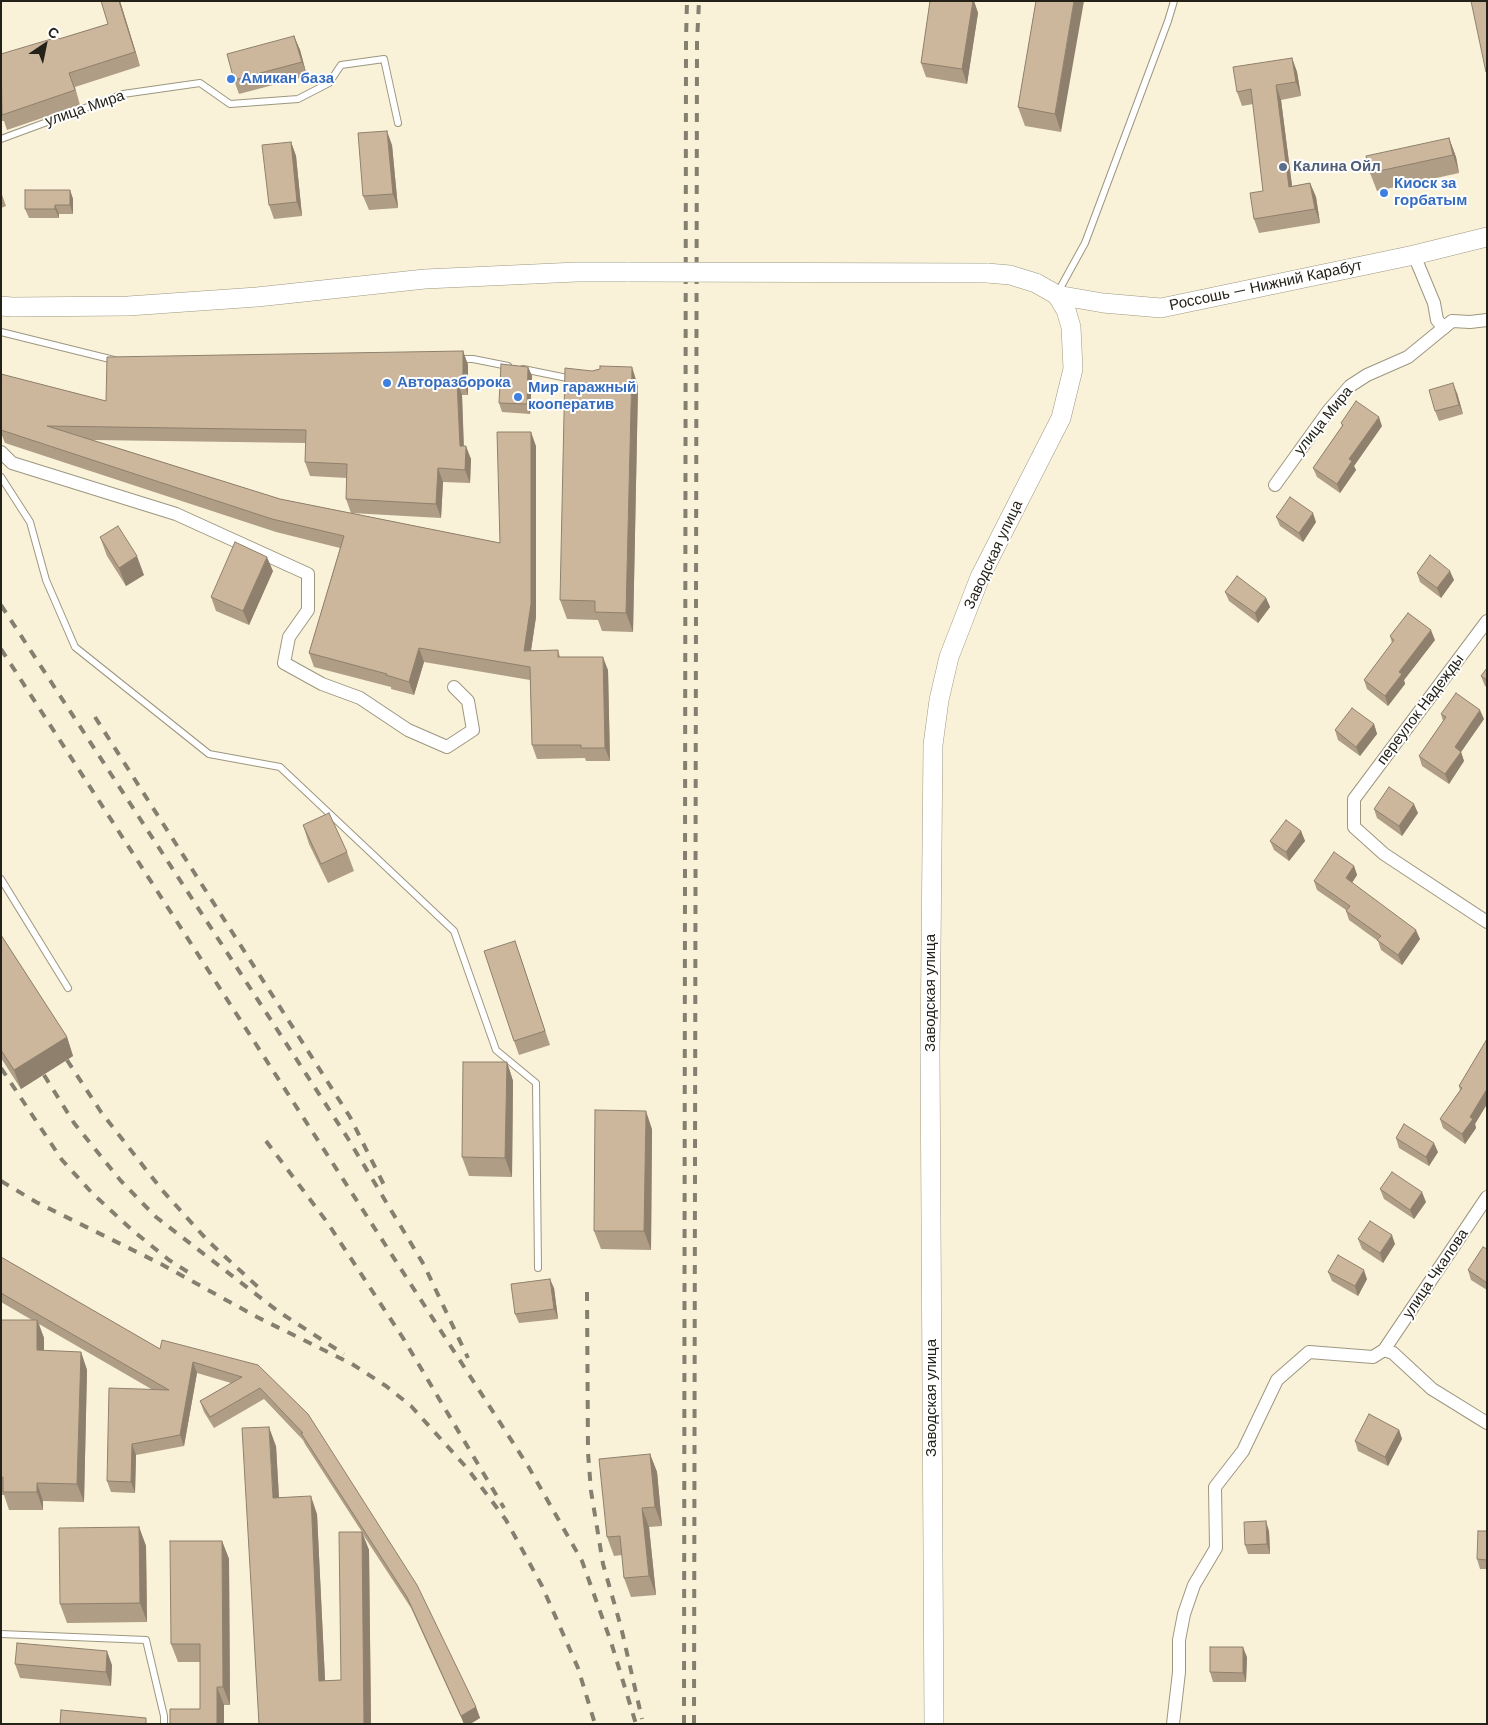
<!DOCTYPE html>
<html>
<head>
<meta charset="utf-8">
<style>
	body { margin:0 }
	#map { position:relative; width:1488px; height:1725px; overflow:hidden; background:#f9f2d9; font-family:"DM Sans",sans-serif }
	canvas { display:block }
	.frame { position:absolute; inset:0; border:2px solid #232118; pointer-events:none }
	.north { position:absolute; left:20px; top:20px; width:50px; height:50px; -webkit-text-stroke:4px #fff; paint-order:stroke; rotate:34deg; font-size:14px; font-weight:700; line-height:20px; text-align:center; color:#232118 }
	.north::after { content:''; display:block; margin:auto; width:18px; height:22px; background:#232118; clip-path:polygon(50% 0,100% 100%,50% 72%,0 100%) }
</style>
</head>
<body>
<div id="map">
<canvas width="1488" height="1725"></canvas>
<div class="frame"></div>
<div class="north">С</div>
</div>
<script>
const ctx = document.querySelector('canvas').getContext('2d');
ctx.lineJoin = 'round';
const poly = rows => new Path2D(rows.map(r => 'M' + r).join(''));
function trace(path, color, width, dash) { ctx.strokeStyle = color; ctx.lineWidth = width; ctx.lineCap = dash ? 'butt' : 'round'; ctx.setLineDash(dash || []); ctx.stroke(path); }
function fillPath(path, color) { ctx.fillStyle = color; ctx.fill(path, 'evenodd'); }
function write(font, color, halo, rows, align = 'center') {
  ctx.font = font + ' "DM Sans",sans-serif'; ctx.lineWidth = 4; ctx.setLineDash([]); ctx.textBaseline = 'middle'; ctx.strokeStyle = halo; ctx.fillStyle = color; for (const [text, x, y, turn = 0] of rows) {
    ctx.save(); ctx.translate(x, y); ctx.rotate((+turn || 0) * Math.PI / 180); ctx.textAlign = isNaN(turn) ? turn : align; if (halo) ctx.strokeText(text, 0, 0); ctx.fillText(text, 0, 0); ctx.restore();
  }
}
const lane = poly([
	[1,139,123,94,200,83,230,104,298,99,329,83,341,65,384,59,398,123],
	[1058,292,1085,243,1168,21,1174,1],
	[1,332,114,360],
	[459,359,473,359,508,366],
	[523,369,572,379],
	[1,477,30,522,46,580,75,647,209,754,280,767,454,931,496,1050,536,1083,538,1268],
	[1,879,68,988],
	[1,1634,146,1640,164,1716,164,1724]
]);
const street = poly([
	[1414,255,1434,303,1437,320,1444,328],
	[1,452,12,463,176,514,308,574,308,610,289,637,284,663,322,684,360,698,408,730,447,747,473,730,468,701,454,687],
	[1275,485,1329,410,1350,386,1367,375,1408,357,1452,321,1470,322,1487,320],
	[1487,621,1354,799,1354,827,1384,854,1487,922],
	[1384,1350,1393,1353,1432,1389,1487,1423],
	[1173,1724,1179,1672,1179,1640,1184,1614,1194,1585,1216,1548,1215,1487,1243,1451,1277,1380,1309,1352,1373,1357,1384,1350,1487,1197]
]);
const secondary = poly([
	[987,273,1010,275,1036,283,1057,295,1103,303,1161,308,1414,255,1487,237],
	[1,306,12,307,128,306,257,297,425,279,577,272,629,272],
	[934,1724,930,1052,933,745,939,700,949,657,980,577,1061,418,1073,369,1071,327,1066,310,1057,295]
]);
trace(lane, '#9d9780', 8);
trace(street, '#9d9780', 14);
trace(secondary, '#9d9780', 20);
trace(lane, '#fff', 6);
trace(street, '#fff', 12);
trace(secondary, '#fff', 19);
trace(poly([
	[1,605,347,1137,424,1265,468,1358],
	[1,649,528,1466,582,1561,611,1642,636,1724],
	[95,717,350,1117,386,1189],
	[67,1060,101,1112,162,1190,208,1241,258,1287],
	[1,1068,62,1160,93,1194,132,1230,169,1260,188,1272],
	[44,1075,74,1123,121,1181,156,1217,279,1312,344,1354],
	[266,1141,327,1222,403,1338,504,1508],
	[1,1181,36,1202,161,1264,257,1317,352,1364,386,1386,411,1406,467,1468,506,1520,542,1586,578,1668,595,1724],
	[587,1292,588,1453,591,1491,603,1564,621,1627,642,1719],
	[684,1724,686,40,687,1],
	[694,1724,697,42,699,1]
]), '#847f6f', 4, [9, 9]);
const secondaryBridge = poly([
	[629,272,987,273]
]);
trace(secondaryBridge, '#9d9780', 20, []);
trace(secondaryBridge, '#fff', 19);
fillPath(poly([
	[101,1,120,1,140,66,75,87,80,105,7,130,4,121,1,121,1,54,59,39,108,24],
	[930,1,974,1,978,13,967,84,926,77,921,63],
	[1036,1,1061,132,1025,126,1018,107],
	[294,36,300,50,307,76,239,94,234,80],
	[1292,58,1297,72,1301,96,1281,100,1292,186,1310,183,1316,197,1320,223,1259,233,1254,219,1263,191,1253,104,1242,106,1237,92],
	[1449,138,1456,157,1459,173,1377,191,1370,173],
	[291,142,296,156,302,216,274,219,269,205],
	[392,145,398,208,369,210,363,196],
	[70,190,73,199,73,214,59,214,59,218,29,218,25,209],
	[1,192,6,206,1,208],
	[463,351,468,365,468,395,462,395,464,446,471,459,470,483,443,482,441,518,351,513,500,543,536,446,536,617,531,650,558,650,560,657,608,670,610,761,586,761,585,758,537,759,532,745,530,680,424,662,414,695,391,689,391,687,314,667,309,653,340,548,276,532,5,443,1,433,1,374,106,401],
	[93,440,306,443,305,462,310,476,347,478,346,499,351,513,280,499],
	[528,367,532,376,530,414,502,412,499,403],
	[638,386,633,632,602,631,598,620,567,619,560,600],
	[1457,393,1463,414,1439,421,1435,411],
	[1341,423,1382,426,1354,466,1356,470,1340,493,1317,477,1313,468,1342,426],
	[1276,517,1316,522,1303,542,1280,526],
	[100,537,144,575,126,586,107,556],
	[273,571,249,625,216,611,211,597],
	[1417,573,1454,580,1441,598,1420,582],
	[1225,592,1266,598,1270,607,1258,623,1229,601],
	[1390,636,1435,640,1404,680,1405,684,1388,706,1367,689,1364,680,1392,643],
	[1487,668,1487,687,1485,686,1481,676],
	[1441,714,1484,719,1461,752,1464,761,1449,784,1422,766,1419,756,1443,721],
	[1374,724,1377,734,1360,756,1338,740,1335,730],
	[1374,809,1418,813,1402,836,1377,818],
	[303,825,347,852,354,871,328,883,309,844],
	[1301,831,1305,841,1289,861,1274,850,1270,841],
	[1354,866,1357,875,1352,883,1420,939,1402,965,1381,950,1378,941,1349,920,1346,911,1346,910,1317,890,1314,881],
	[1,935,67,1037,73,1056,21,1089,1,1058],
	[520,955,550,1045,519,1055,514,1041],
	[1487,1039,1487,1104,1475,1124,1476,1128,1465,1144,1443,1128,1440,1119,1460,1090,1459,1086],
	[507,1062,513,1081,512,1177,469,1176,462,1157],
	[652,1129,651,1250,601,1249,594,1231],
	[1396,1138,1438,1152,1429,1166,1399,1148],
	[1380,1189,1426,1202,1414,1219,1384,1199],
	[1358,1239,1395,1244,1383,1263,1362,1249],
	[1487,1249,1487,1290,1471,1280,1468,1270],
	[1,1257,160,1349,258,1365,308,1414,476,1707,480,1718,470,1724,464,1724,411,1608,362,1533,369,1550,371,1724,259,1724,276,1446,279,1497,317,1514,325,1681,341,1680,362,1532,305,1444,303,1440,264,1399,214,1428,204,1412,200,1401,231,1383,197,1373,184,1446,136,1455,135,1493,111,1492,107,1481,153,1390,39,1324,44,1338,44,1351,81,1352,87,1370,84,1502,43,1501,43,1510,9,1510,4,1495,1,1495,1,1320,32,1320,1,1302],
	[1328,1272,1367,1279,1358,1296,1332,1281],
	[554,1288,558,1319,519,1323,515,1314],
	[1399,1430,1402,1439,1388,1466,1358,1451,1355,1441],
	[650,1454,657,1472,662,1526,649,1527,656,1595,631,1597,624,1578,622,1555,614,1556,607,1537],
	[139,1527,146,1546,147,1622,67,1623,60,1604],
	[1269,1531,1270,1554,1248,1554,1245,1545],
	[1487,1531,1487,1569,1480,1569,1477,1559],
	[222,1541,229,1559,230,1705,224,1705,200,1709,200,1662,178,1662,171,1644],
	[1247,1657,1246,1682,1213,1682,1210,1672],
	[15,1664,112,1665,111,1686,20,1678]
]), '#af9d86');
fillPath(poly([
	[119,1,120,1,140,66,135,52],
	[973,1,974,1,978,13,967,84,962,69],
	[1074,1,1084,1,1061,132,1055,114],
	[294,36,300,50,307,76,302,62],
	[1292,58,1297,72,1301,96,1296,82],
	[1276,85,1281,100,1294,201,1289,187],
	[387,131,392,145,398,208,393,194],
	[1449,138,1456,157,1459,173,1453,155],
	[291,142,296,156,302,216,297,202],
	[1310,183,1316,197,1320,223,1315,209],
	[70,190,73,199,73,214,70,205],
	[55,205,59,214,59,218,55,209],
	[463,351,468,365,468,395,463,381],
	[528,367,532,376,530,414,527,404],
	[632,367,638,386,633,632,626,613],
	[457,381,462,395,464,459,460,446],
	[1453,383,1457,393,1463,414,1459,405],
	[1379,417,1382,426,1354,466,1356,470,1340,493,1337,484,1349,459],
	[531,432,536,446,536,617,529,664,524,651],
	[466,446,471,459,470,483,465,470],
	[438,468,443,482,441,518,436,504],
	[1313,513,1316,522,1303,542,1299,533],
	[137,556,144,575,126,586,119,568],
	[267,557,273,571,249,625,243,611],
	[1450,571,1454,580,1441,598,1437,588],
	[1266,598,1270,607,1258,623,1255,613],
	[1431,630,1435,640,1404,680,1405,684,1388,706,1385,696,1399,672],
	[419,648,424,662,414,695,409,682],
	[603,657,608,670,610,761,605,748],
	[1480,710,1484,719,1461,752,1464,761,1449,784,1445,774,1455,747],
	[1374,724,1377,734,1360,756,1356,747],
	[1414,804,1418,813,1402,836,1399,826],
	[1301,831,1305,841,1289,861,1286,852],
	[1354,866,1357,875,1349,887,1346,878],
	[1416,930,1420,939,1402,965,1398,955],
	[67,1037,73,1056,21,1089,14,1070],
	[507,1062,513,1081,512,1177,505,1158],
	[1487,1089,1487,1104,1475,1124,1476,1128,1465,1144,1462,1134,1470,1117],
	[646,1111,652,1129,651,1250,644,1231],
	[1434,1143,1438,1152,1429,1166,1426,1157],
	[1422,1192,1426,1202,1414,1219,1410,1210],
	[1392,1235,1395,1244,1383,1263,1380,1253],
	[1364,1270,1367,1279,1358,1296,1355,1286],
	[550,1279,554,1288,558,1319,554,1309],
	[37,1320,44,1338,44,1368,37,1350],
	[81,1352,87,1370,84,1502,77,1484],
	[193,1362,197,1373,184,1446,180,1435],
	[269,1427,276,1446,280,1516,273,1498],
	[1399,1430,1402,1439,1388,1466,1385,1457],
	[132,1444,136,1455,135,1493,131,1482],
	[650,1454,657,1472,662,1526,655,1507],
	[37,1483,43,1501,43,1510,37,1492],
	[311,1496,317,1514,326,1700,319,1681],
	[642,1508,649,1527,656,1595,649,1576],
	[1266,1521,1269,1531,1270,1554,1267,1544],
	[139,1527,146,1546,147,1622,140,1603],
	[362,1532,369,1550,371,1724,364,1724],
	[222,1541,229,1559,230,1705,223,1687],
	[1243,1647,1247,1657,1246,1682,1243,1673],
	[107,1651,112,1665,111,1686,106,1672],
	[217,1687,224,1705,224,1724,217,1724],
	[476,1707,480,1718,470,1724,464,1724,461,1716]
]), '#8f806d');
const building = poly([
	[101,1,119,1,135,52,69,73,75,90,2,115,1,54,58,37,59,39,108,24,101,1],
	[930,1,973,1,962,69,921,63,930,1],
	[1036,1,1074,1,1055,114,1018,107,1036,1],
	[1471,1,1487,1,1487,71,1486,72,1471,1],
	[294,36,302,62,234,80,227,54,294,36],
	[1292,58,1296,82,1276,85,1289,187,1310,183,1315,209,1254,219,1250,193,1263,191,1251,89,1237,92,1233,67,1292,58],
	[387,131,393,194,363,196,358,133,387,131],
	[1449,138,1453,155,1370,173,1366,156,1449,138],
	[291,142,297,202,269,205,262,145,291,142],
	[25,190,70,190,70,205,55,205,55,209,25,209,25,190],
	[463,351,463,381,457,381,460,446,466,446,465,470,438,468,436,504,346,499,347,464,305,462,306,430,47,426,280,499,500,543,497,432,531,432,531,604,524,651,558,650,558,657,603,657,605,748,581,748,581,745,532,745,530,667,419,648,409,682,386,675,387,674,309,653,344,536,272,519,1,430,1,374,106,401,107,357,463,351],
	[501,364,528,367,527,404,499,403,501,364],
	[600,366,632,367,626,613,595,612,595,601,560,600,565,368,592,371,600,369,600,366],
	[1453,383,1459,405,1435,411,1429,390,1453,383],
	[1356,401,1379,417,1349,459,1352,461,1337,484,1313,468,1343,425,1341,423,1356,401],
	[1290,497,1313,513,1299,533,1276,517,1290,497],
	[118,526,137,556,119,568,100,537,118,526],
	[235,542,267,557,243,611,211,597,235,542],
	[1430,555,1450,571,1437,588,1417,573,1430,555],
	[1237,576,1266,598,1255,613,1225,592,1237,576],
	[1408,613,1431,630,1399,672,1402,674,1385,696,1364,680,1394,640,1390,636,1408,613],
	[1487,668,1487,680,1481,676,1487,668],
	[1456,693,1480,710,1455,747,1461,752,1445,774,1419,756,1446,717,1441,714,1456,693],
	[1352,708,1374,724,1356,747,1335,730,1352,708],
	[1389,787,1414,804,1399,826,1374,809,1389,787],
	[329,813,347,852,321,864,303,825,329,813],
	[1286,820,1301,831,1286,852,1270,841,1286,820],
	[1334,852,1354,866,1346,878,1416,930,1398,955,1377,940,1381,936,1346,911,1350,906,1314,881,1334,852],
	[1,935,67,1037,14,1070,1,1050,1,935],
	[515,941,545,1031,514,1041,484,951,515,941],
	[1487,1039,1487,1089,1470,1117,1473,1119,1462,1134,1440,1119,1462,1088,1459,1086,1487,1039],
	[463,1062,507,1062,505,1158,462,1157,463,1062],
	[595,1110,646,1111,644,1231,594,1231,595,1110],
	[1404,1124,1434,1143,1426,1157,1396,1138,1404,1124],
	[1392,1172,1422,1192,1410,1210,1380,1189,1392,1172],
	[1370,1221,1392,1235,1380,1253,1358,1239,1370,1221],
	[1483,1247,1487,1249,1487,1283,1468,1270,1483,1247],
	[1338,1255,1364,1270,1355,1286,1328,1272,1338,1255],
	[1,1257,160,1349,162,1340,258,1365,308,1414,417,1585,476,1707,461,1716,407,1597,301,1433,303,1433,260,1388,210,1417,200,1401,242,1377,193,1362,180,1435,132,1444,131,1482,107,1481,109,1388,169,1390,1,1293,1,1257],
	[550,1279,554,1309,515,1314,511,1284,550,1279],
	[1,1320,37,1320,37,1350,81,1352,77,1484,37,1483,37,1492,3,1492,3,1477,1,1477,1,1320],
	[1369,1414,1399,1430,1385,1457,1355,1441,1369,1414],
	[269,1427,273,1498,311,1496,319,1681,341,1680,339,1532,362,1532,364,1724,259,1724,242,1428,269,1427],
	[650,1454,655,1507,642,1508,649,1576,624,1578,620,1536,607,1537,599,1459,650,1454],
	[1266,1521,1267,1544,1245,1545,1244,1522,1266,1521],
	[139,1527,140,1603,60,1604,59,1528,139,1527],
	[1478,1531,1487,1531,1487,1560,1477,1559,1478,1531],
	[170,1541,222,1541,223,1687,217,1687,217,1724,170,1724,170,1709,200,1709,200,1644,171,1644,170,1541],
	[17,1643,107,1651,106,1672,15,1664,17,1643],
	[1210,1647,1243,1647,1243,1673,1210,1672,1210,1647],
	[61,1710,146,1718,146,1724,60,1724,61,1710]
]);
fillPath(building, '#ccb79c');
trace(building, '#8f806d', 1);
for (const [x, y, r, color] of [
	[231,79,5,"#3f7fe0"],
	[1283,167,5,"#5c6f8a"],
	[1384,193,5,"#3f7fe0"],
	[387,383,5,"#3f7fe0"],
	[518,397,5,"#3f7fe0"]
]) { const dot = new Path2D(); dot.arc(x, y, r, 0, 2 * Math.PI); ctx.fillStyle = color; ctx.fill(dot); trace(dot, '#fff', 2); }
write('bold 15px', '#366cbe', '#fff', [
	["Амикан база",241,79],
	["Киоск за",1394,184],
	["горбатым",1394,201],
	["Авторазборока",397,383],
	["Мир гаражный",528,388],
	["кооператив",528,405]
], 'left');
write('15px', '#232118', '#fff', [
	["улица Мира",85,109,-19],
	["Россошь — Нижний Карабут",1266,286,-12],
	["улица Мира",1324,421,-51],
	["Заводская улица",994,555,-65],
	["переулок Надежды",1421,710,-53],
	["Заводская улица",931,993,-90],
	["улица Чкалова",1436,1274,-56],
	["Заводская улица",932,1398,-90]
]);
write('bold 15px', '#4e5e75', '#fff', [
	["Калина Ойл",1293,167]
], 'left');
</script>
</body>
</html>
